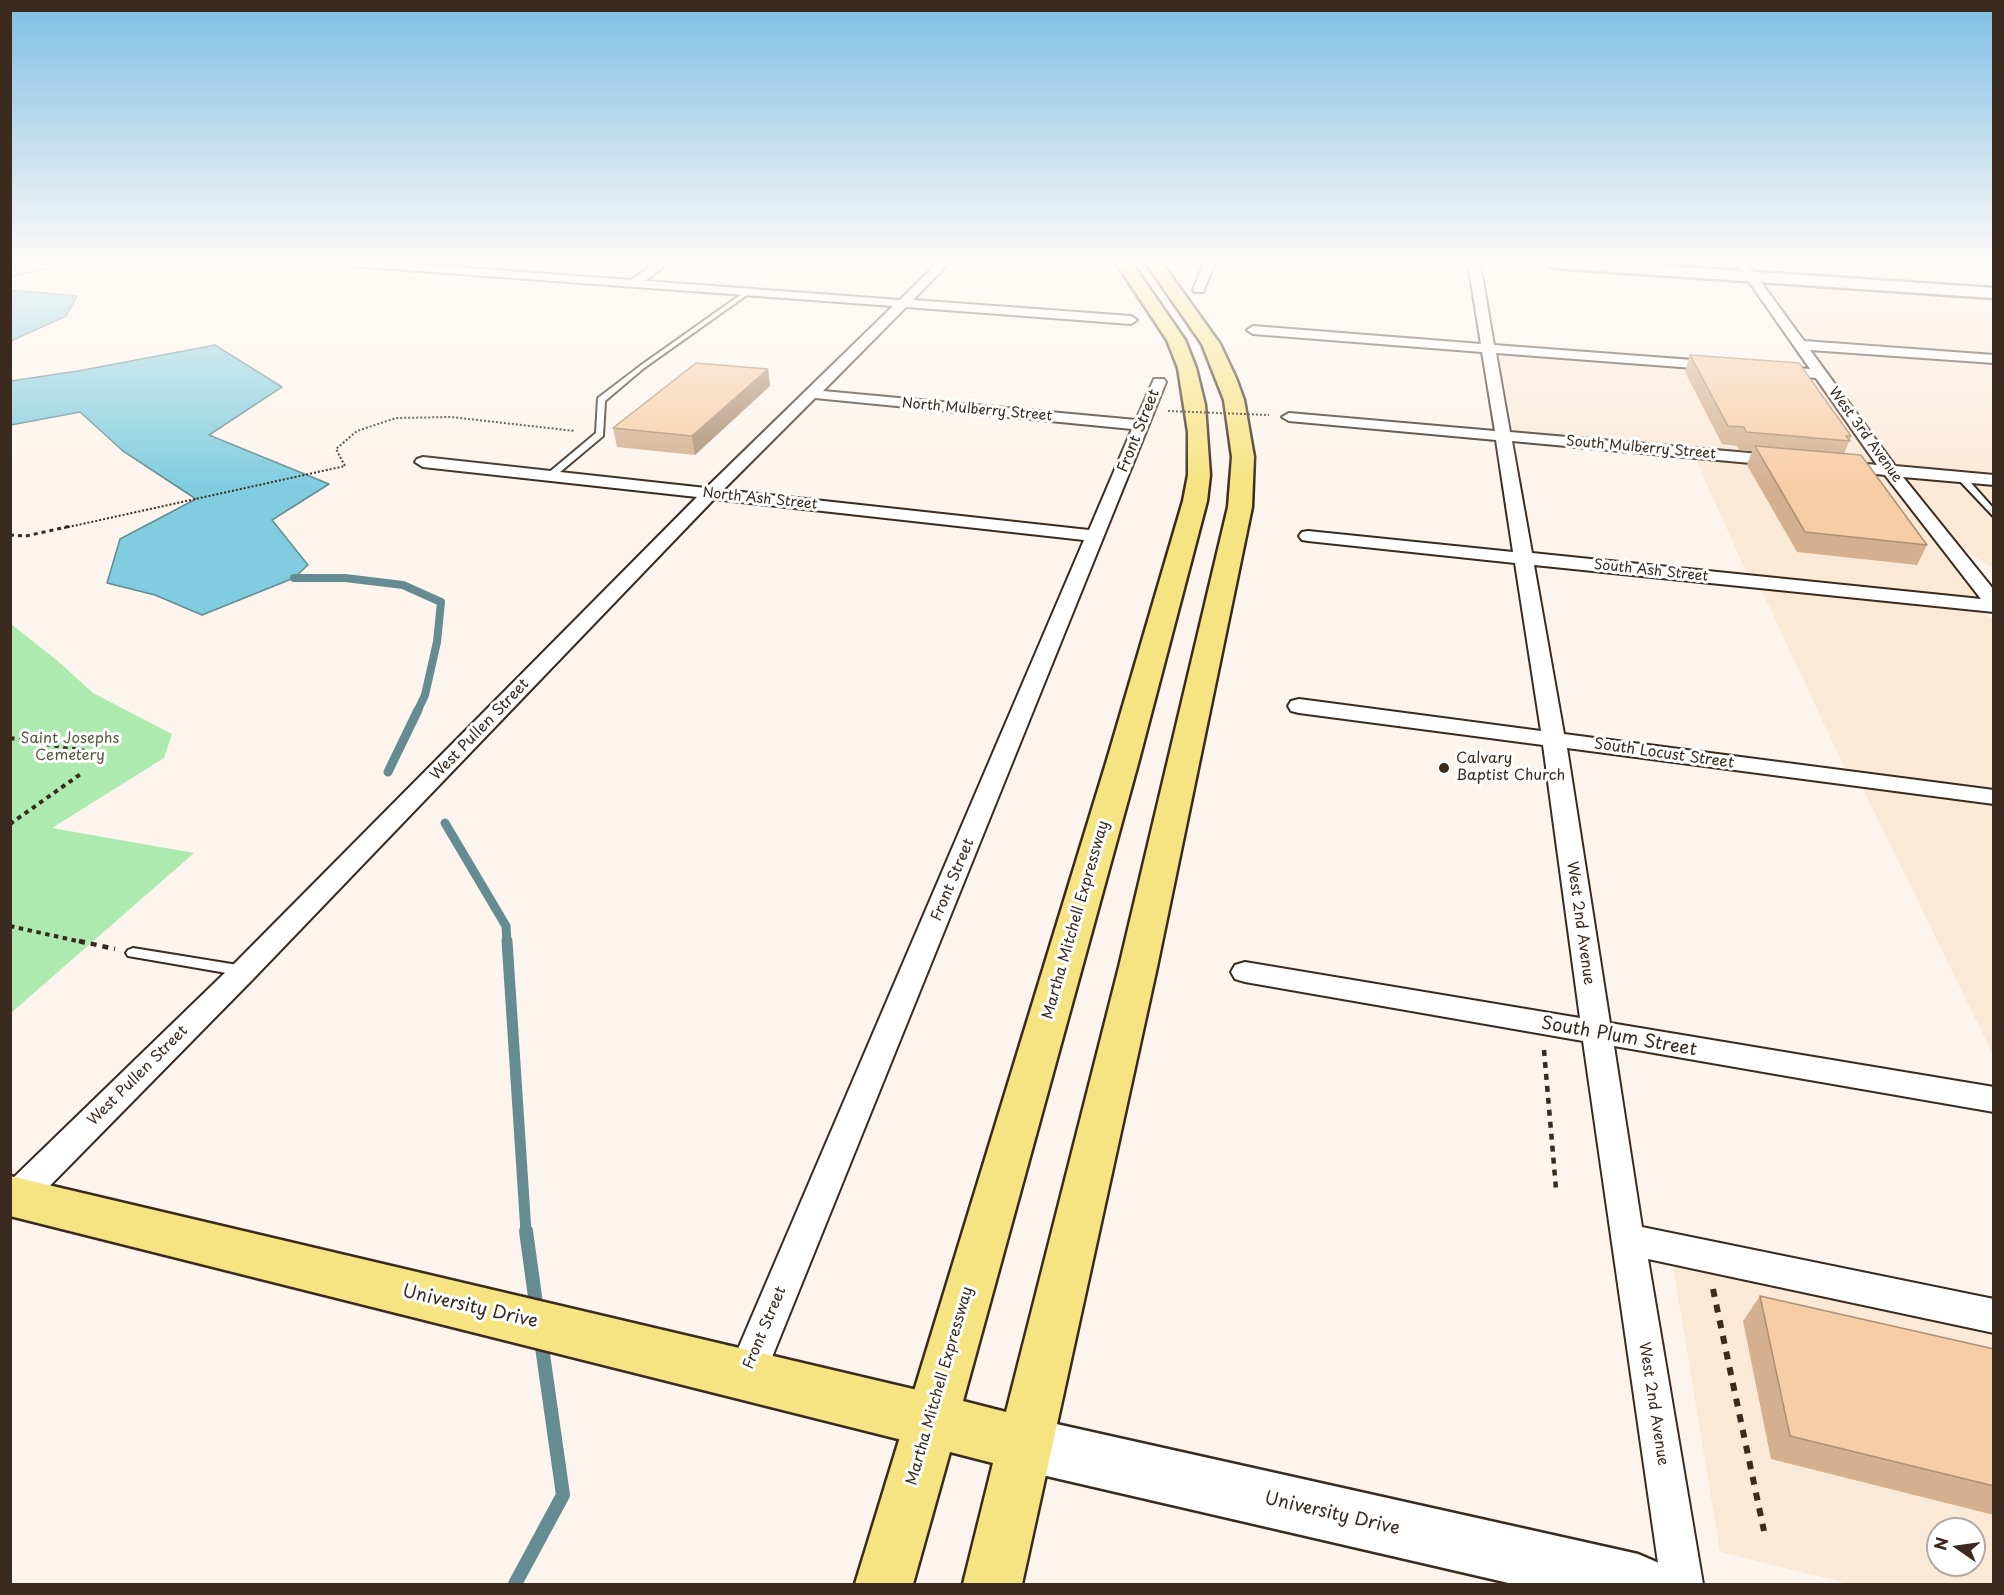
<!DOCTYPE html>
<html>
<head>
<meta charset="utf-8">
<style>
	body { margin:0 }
	#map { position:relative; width:2004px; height:1595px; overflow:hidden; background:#fdf5ed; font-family:"Playpen Sans",sans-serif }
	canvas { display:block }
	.frame { position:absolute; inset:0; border:12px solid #3b2a1e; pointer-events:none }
	.north { position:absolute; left:1926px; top:1517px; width:60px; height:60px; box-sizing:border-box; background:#fff; border:2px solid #b1aaa5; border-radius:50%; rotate:283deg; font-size:16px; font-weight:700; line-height:24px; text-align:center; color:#3b2a1e }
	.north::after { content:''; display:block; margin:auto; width:21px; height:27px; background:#3b2a1e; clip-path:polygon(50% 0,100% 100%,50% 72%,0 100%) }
</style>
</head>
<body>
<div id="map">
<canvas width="2004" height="1595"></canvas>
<div class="frame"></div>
<div class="north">N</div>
</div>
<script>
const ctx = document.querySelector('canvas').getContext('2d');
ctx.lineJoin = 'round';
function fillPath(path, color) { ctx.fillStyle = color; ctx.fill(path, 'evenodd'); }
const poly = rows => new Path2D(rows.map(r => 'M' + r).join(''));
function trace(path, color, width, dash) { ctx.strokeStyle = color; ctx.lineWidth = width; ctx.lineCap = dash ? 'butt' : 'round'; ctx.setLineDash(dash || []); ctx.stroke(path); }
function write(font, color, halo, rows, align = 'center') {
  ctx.font = font + ' "Playpen Sans",sans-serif'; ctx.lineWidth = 6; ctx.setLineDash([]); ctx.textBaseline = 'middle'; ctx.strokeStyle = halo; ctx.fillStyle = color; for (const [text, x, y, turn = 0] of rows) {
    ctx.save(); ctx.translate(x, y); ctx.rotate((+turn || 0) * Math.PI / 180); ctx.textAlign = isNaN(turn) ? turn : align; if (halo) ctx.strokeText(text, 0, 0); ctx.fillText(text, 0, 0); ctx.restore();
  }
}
fillPath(poly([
	[1762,279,1993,295,1993,356,1811,343],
	[1813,349,1993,362,1993,568,1929,529,1982,600,1748,576,1691,449,1514,432,1497,351,1830,377],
	[1759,585,1975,608,1993,620,1993,791,1846,771],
	[1862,787,1993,804,1993,1055],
	[1673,1266,1993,1332,1993,1584,1850,1584,1720,1552],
	[1938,1529,1974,1529,1974,1565,1938,1565]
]), '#fbe9d8');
fillPath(poly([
	[11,624,59,662,93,693,172,734,164,758,52,828,194,853,11,1013]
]), '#adeab0');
const water = poly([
	[10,290,11,290,77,296,66,316,11,341,10,290],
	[215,345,282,387,209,435,329,484,272,520,308,565,294,578,202,615,155,595,107,583,120,539,196,499,123,451,80,412,11,425,11,381,78,371,215,345]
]);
fillPath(water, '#80cddf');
trace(water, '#648c92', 1.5);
trace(poly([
	[294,578,345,578,403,585,441,602,437,642,425,695,417,712]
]), '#648c92', 8);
trace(poly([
	[388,772,418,710],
	[445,823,506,926,507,943]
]), '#648c92', 9);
trace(poly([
	[507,941,526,1232]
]), '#648c92', 11);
trace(poly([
	[526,1231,537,1311],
	[515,1584,563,1495,541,1340]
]), '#648c92', 14);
const service = poly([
	[746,291,751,292,644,368,605,401,603,436,553,478,547,478,547,474,596,433,598,398,640,366,746,291],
	[1958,475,1964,475,1994,509,1994,517,1958,479,1958,475],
	[133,948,244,966,249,967,251,971,249,975,244,976,128,956,126,953,128,950,133,948]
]);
const minor = poly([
	[346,263,399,263,631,280,656,263,669,263,645,281,900,300,937,263,949,263,913,300,1131,316,1137,320,1131,324,906,307,823,391,1136,420,1154,379,1164,379,1166,382,764,1377,758,1390,745,1396,732,1390,726,1377,1084,540,714,499,254,978,28,1208,16,1213,10,1211,10,1181,234,964,697,497,423,467,415,462,417,459,423,457,706,488,893,306,351,266,346,263],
	[815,398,1132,429,1089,530,723,490,815,398],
	[1204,263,1215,263,1203,292,1195,292,1193,290,1204,263],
	[1468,263,1480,263,1494,345,1720,362,1727,366,1720,370,1496,353,1510,432,1783,456,1791,461,1783,466,1512,441,1532,553,1981,599,1885,475,1832,469,1830,466,1832,463,1838,461,1877,465,1816,378,1768,373,1766,370,1773,366,1810,369,1736,263,1747,263,1804,341,1994,355,1994,363,1810,350,1895,466,1994,475,1994,485,1903,477,1994,590,1994,612,1534,565,1564,734,1994,790,1994,804,1567,748,1610,1023,1994,1087,1994,1112,1614,1046,1642,1227,1994,1299,1994,1333,1648,1259,1703,1584,1661,1584,1583,1041,1245,982,1235,979,1231,972,1235,965,1245,962,1580,1018,1543,745,1299,713,1291,711,1288,706,1291,701,1299,699,1541,731,1515,563,1308,541,1302,540,1299,536,1302,532,1308,531,1513,552,1496,440,1289,421,1282,417,1289,413,1495,431,1482,352,1253,334,1247,330,1253,326,1481,344,1468,263]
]);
const secondary = poly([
	[1545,263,1624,263,1994,288,1994,298,1553,268,1545,263],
	[1025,1417,1638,1554,1659,1563,1668,1584,1513,1584,1025,1471,1006,1463,998,1444,1006,1425,1025,1417]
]);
const primary = poly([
	[10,1176,930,1393,949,1401,957,1420,949,1439,930,1447,10,1216,10,1176]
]);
const trunk = poly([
	[1116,263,1132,263,1185,340,1196,368,1205,405,1210,475,1207,501,1139,760,963,1401,1006,1412,1119,967,1228,507,1232,457,1224,400,1202,344,1146,263,1162,263,1220,344,1236,378,1244,400,1254,457,1252,507,1157,967,1022,1584,963,1584,993,1463,950,1452,913,1584,855,1584,1107,760,1183,501,1188,475,1188,432,1178,368,1167,340,1116,263]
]);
trace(service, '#3b2a1e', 4);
trace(minor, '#3b2a1e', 4);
trace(secondary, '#3b2a1e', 5);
trace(primary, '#3b2a1e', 5);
trace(trunk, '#3b2a1e', 5);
trace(poly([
	[10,277,68,263],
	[64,528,345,466,336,449,357,431,396,418,451,417,575,431]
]), '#3b2a1e', 2, [2, 2]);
trace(poly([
	[10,535,26,536,71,526]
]), '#3b2a1e', 3, [4, 4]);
trace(poly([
	[10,738,86,751],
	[10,824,82,773],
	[10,926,86,943]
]), '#3b2a1e', 4, [4.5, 4.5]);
trace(poly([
	[79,941,115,949],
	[1544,1050,1556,1189]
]), '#3b2a1e', 4.5, [6, 6]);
trace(poly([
	[1713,1289,1764,1531]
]), '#3b2a1e', 6, [8, 8]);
fillPath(service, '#fff');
fillPath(minor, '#fff');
fillPath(secondary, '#fff');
fillPath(primary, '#f6e381');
fillPath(trunk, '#f6e381');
trace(poly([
	[1168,411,1269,415]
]), '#3b2a1e', 2, [2, 2]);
fillPath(poly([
	[1690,355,1851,436,1844,454,1927,545,1917,565,1797,552,1747,465,1752,451,1739,450,1737,446,1722,444,1685,372],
	[768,369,770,386,695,455,617,447,613,428],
	[1760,1296,1994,1349,1994,1515,1771,1459,1743,1321]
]), '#d4b08f');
fillPath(poly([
	[768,369,770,386,695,455,692,436]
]), '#ad9074');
const building = poly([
	[1690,355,1799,363,1851,436,1846,436,1850,441,1746,432,1744,427,1728,426,1690,355],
	[696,363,768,369,692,436,613,428,696,363],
	[1755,446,1861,455,1927,545,1805,532,1755,446],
	[1760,1296,1994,1349,1994,1486,1790,1436,1760,1296]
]);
fillPath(building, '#f7cda6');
trace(building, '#ad9074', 1.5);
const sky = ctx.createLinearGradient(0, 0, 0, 486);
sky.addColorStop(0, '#7ebee4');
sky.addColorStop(0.54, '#fefaf7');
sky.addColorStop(1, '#fefaf700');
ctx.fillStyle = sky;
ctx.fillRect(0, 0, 2004, 486);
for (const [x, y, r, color] of [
	[1444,768,6,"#3b2a1e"]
]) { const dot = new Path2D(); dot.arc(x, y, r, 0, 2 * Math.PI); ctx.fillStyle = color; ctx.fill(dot); trace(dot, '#fff', 2); }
write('14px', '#3b2a1e', '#fff', [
	["North Mulberry Street",977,410,5],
	["West 3rd Avenue",1865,435,54],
	["South Mulberry Street",1641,448,5],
	["North Ash Street",760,499,6],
	["South Ash Street",1651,571,6]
]);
write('15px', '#3b2a1e', '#fff', [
	["Front Street",1139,431,-68],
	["West Pullen Street",480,730,-46],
	["South Locust Street",1664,754,8],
	["Front Street",953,880,-67],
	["Martha Mitchell Expressway",1076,920,-74],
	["West 2nd Avenue",1580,923,82],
	["West Pullen Street",138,1076,-45],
	["Front Street",765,1328,-67],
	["Martha Mitchell Expressway",940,1386,-74],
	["West 2nd Avenue",1653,1404,81]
]);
write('15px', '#585a42', '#fff', [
	["Saint Josephs",70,739],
	["Cemetery",70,756]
]);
write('15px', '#3b2a1e', '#fff', [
	["Calvary",1456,759],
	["Baptist Church",1456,776]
], 'left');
write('18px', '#3b2a1e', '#fff', [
	["South Plum Street",1619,1037,10],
	["University Drive",470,1307,13],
	["University Drive",1332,1514,13]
]);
</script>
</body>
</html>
